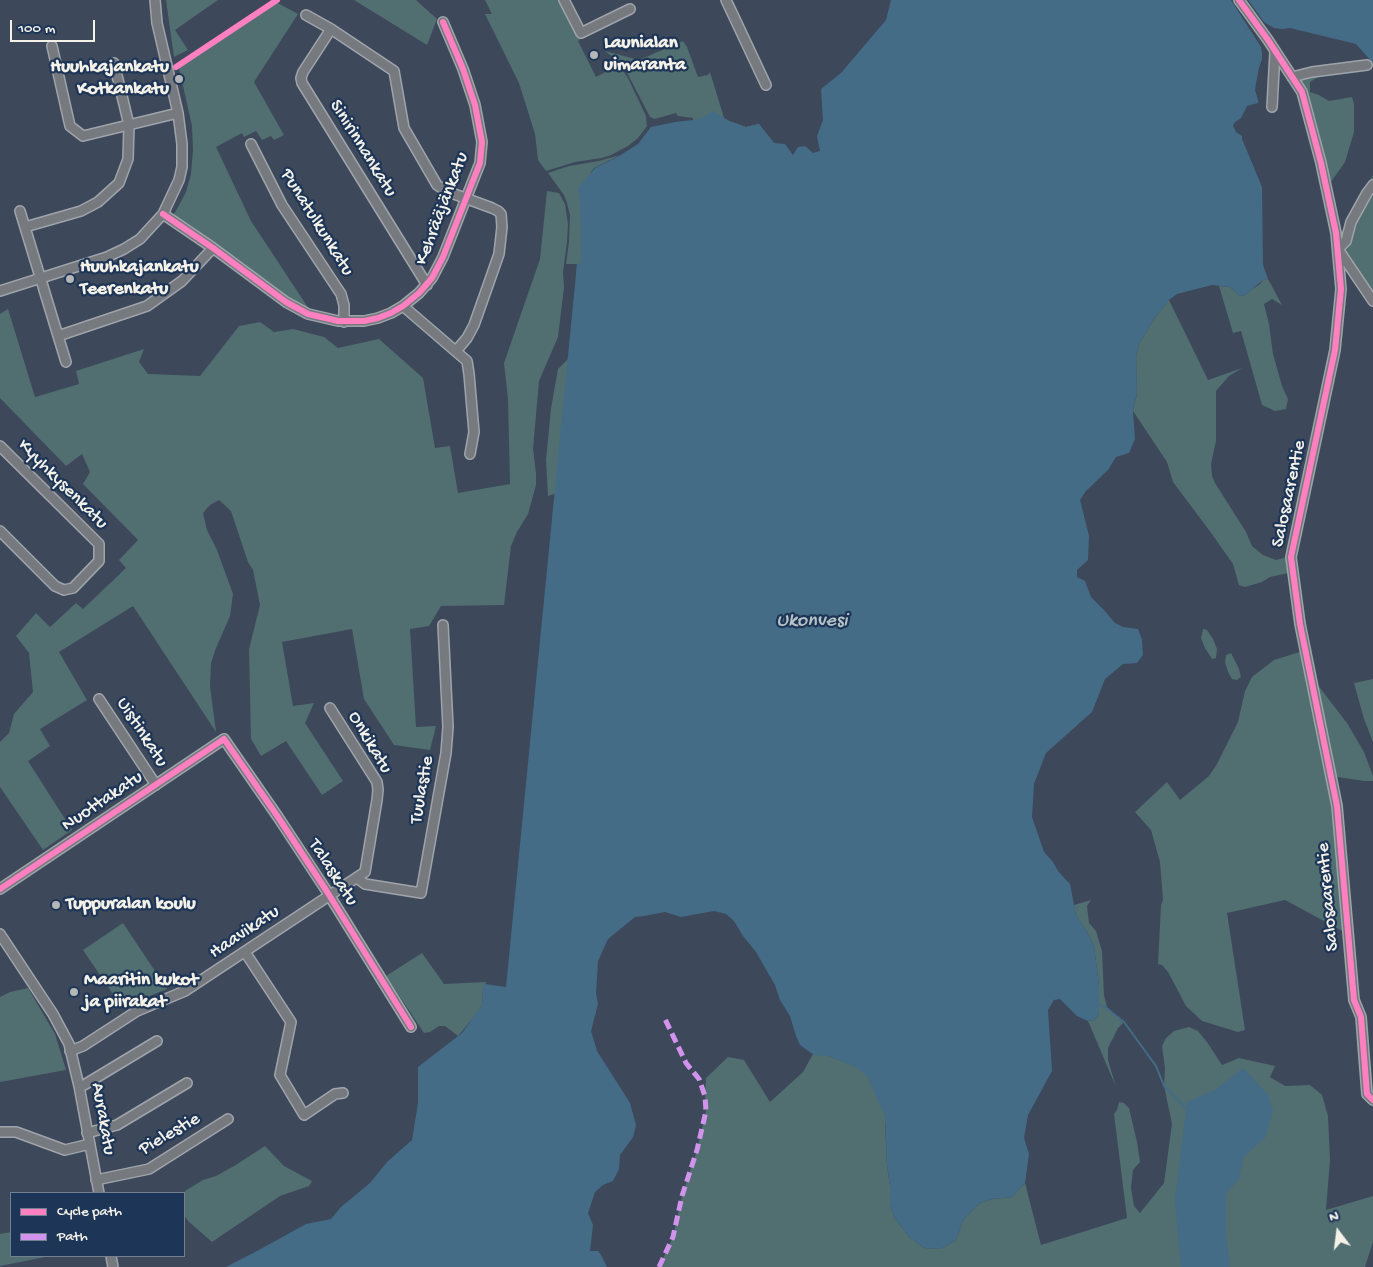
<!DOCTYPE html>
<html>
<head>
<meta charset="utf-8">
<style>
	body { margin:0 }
	#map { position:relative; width:1373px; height:1267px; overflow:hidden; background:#3d485b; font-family:"Gochi Hand",sans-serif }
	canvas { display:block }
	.legend { position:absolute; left:10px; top:1192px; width:175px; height:65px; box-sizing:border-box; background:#1d3557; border:1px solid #738091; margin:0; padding:6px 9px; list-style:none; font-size:15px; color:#f4f1e8 }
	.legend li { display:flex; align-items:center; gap:10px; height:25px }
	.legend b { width:25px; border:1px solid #738091 }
	.north { position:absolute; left:1313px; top:1207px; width:50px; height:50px; -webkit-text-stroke:4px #1d3557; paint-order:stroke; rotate:345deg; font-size:14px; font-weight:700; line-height:20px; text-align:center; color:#f4f1e8 }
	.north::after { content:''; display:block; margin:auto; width:18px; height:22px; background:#f4f1e8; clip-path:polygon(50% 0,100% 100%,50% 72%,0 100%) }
	.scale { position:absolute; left:10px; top:20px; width:85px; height:22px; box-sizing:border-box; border:2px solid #f4f1e8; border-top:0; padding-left:6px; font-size:15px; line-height:18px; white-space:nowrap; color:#f4f1e8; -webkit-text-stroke:4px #1d3557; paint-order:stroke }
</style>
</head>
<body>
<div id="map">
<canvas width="1373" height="1267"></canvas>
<ul class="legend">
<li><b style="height:6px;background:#ff80c0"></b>Cycle path</li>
<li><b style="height:6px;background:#d193ec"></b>Path</li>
</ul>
<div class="north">N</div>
<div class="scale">100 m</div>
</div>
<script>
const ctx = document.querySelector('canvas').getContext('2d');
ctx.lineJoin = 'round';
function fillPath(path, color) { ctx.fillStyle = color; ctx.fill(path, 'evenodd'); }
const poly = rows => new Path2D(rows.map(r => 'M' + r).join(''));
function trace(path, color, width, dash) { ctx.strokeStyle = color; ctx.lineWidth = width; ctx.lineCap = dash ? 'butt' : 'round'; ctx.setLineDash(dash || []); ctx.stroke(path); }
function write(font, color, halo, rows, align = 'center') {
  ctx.font = font + ' "Gochi Hand",sans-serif'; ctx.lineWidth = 4.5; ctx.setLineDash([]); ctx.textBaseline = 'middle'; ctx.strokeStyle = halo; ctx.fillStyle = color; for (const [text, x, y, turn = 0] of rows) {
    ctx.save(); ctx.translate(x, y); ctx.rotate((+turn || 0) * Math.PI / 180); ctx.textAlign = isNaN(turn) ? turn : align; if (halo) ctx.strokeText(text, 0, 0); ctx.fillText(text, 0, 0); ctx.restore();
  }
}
fillPath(poly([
	[166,0,218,0,175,30,188,50,174,57],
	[354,0,416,0,437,19,427,45],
	[485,0,560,0,580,40,578,41,596,77,609,70,606,64,612,64,621,68,628,78,646,116,647,126,638,138,628,146,611,155,602,158,575,162,546,171,538,160,535,134,519,83,485,14,492,14],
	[276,2,298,14,254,82,284,135,274,140,271,136,262,140,256,131,244,137,242,133,216,147,251,221,311,312,289,300,172,217,177,209,186,192,191,174,193,150,192,126,179,68],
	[683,41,687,47,698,77,708,75,710,72,724,118,729,121,746,127,759,124,774,143,693,120,693,118,678,116,676,113,655,119,650,117,623,65,605,51,639,60],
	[1333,68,1310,82,1310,92,1319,95,1329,101,1352,97,1354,104,1354,132,1345,162,1326,189,1297,76],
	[620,155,594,168,591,172,560,492,548,496,546,460,551,408,558,369,571,356,577,264,566,264,569,242,570,215,567,203,564,195,548,173,569,166,599,161],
	[1373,175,1373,301,1338,249,1336,233,1343,231,1347,227,1357,204],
	[547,191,559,193,565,204,568,224,567,242,563,272,564,287,558,337,539,381,533,449,536,473,536,485,528,514,517,532,511,546,504,605,441,606,429,626,410,629,416,727,436,726,430,750,394,745,364,699,352,629,282,642,293,706,314,703,305,723,343,781,322,795,286,741,261,756,251,739,249,649,260,605,253,570,248,562,231,511,219,500,210,505,203,513,207,530,217,550,233,594,230,616,216,648,211,663,210,686,216,732,133,606,59,652,87,700,40,729,50,746,28,761,72,830,43,850,0,787,0,742,9,733,14,714,33,692,29,653,16,636,36,613,50,627,76,603,83,609,126,568,119,560,138,540,83,484,90,472,82,454,66,466,0,398,0,314,8,309,35,397,79,384,76,371,144,349,139,362,148,374,200,376,239,326,260,322,274,332,293,329,324,337,338,348,379,339,423,378,435,448,450,446,458,493,510,484,508,399,504,363,540,259],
	[1268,279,1282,305,1272,299,1264,304,1269,324,1273,354,1282,386,1288,399,1286,409,1275,411,1262,405,1241,331,1233,333,1219,286,1230,287,1240,296,1245,295,1252,289,1259,285,1263,280],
	[1169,300,1208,380,1242,368,1229,376,1216,391,1216,441,1211,464,1212,476,1215,483,1246,532,1252,546,1263,555,1276,560,1287,557,1293,572,1270,577,1262,582,1245,587,1239,585,1233,564,1209,530,1173,482,1167,462,1133,411,1137,393,1136,356,1139,344,1154,319],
	[1203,629,1207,630,1213,639,1217,649,1216,658,1212,659,1205,648,1201,638],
	[1309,649,1317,684,1347,723,1364,752,1373,776,1373,781,1364,781,1331,776,1348,934,1285,900,1227,913,1245,1030,1238,1032,1202,1021,1186,1006,1168,972,1162,965,1158,964,1161,905,1163,900,1160,862,1151,830,1135,812,1167,782,1180,800,1209,776,1217,764,1238,722,1245,691,1252,677,1274,660],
	[1231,653,1239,669,1241,677,1237,680,1232,679,1228,672,1225,662,1226,655],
	[1373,679,1373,742,1364,719,1354,683],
	[1091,900,1087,906,1089,923,1096,931,1102,951,1104,995,1107,1007,1123,1023,1118,1028,1108,1048,1108,1060,1116,1087,1088,1021,1094,1020,1099,1014,1099,985,1094,946,1086,930,1076,915,1074,905],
	[123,923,167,989,137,1001,123,1009,83,950],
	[422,953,444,984,486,982,483,990,482,1005,478,1012,458,1036,445,1026,439,1026,430,1032,424,1033,386,976],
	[28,988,55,1034,66,1070,0,1082,0,997,10,992],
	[810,1006,825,1018,823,1027,825,1031,830,1029,839,1029,843,1030,847,1037,847,1044,852,1045,867,1036,871,1024,876,1022,877,1017,878,1020,883,1020,882,1024,891,1028,897,1017,906,1019,905,1024,910,1024,913,1020,923,1017,926,1020,928,1028,938,1029,947,1037,947,1045,945,1047,948,1054,953,1059,957,1066,957,1081,952,1100,938,1114,907,1133,890,1135,891,1131,885,1121,887,1165,890,1186,890,1205,894,1217,909,1237,924,1248,941,1249,956,1240,963,1220,980,1203,992,1199,1012,1197,1025,1183,1041,1245,1127,1218,1114,1114,1117,1110,1119,1102,1124,1103,1129,1108,1137,1142,1140,1162,1133,1170,1131,1188,1134,1206,1140,1213,1164,1183,1172,1124,1164,1086,1165,1068,1162,1046,1166,1038,1174,1031,1189,1027,1198,1031,1207,1042,1222,1065,1239,1058,1275,1066,1270,1077,1285,1086,1310,1085,1322,1095,1328,1116,1330,1160,1326,1210,1373,1196,1373,1242,1365,1267,659,1267,673,1237,682,1196,697,1150,706,1111,705,1096,706,1078,728,1057,744,1060,770,1102,803,1072,813,1054,801,1040,809,1017,803,1010],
	[828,1052,848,1057,856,1066,828,1056,818,1054],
	[265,1146,284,1166,312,1181,309,1186,280,1196,212,1242,188,1221,184,1215,184,1195,185,1191,203,1180,216,1176,234,1166],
	[11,1232,11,1256,44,1256,45,1257,0,1266,0,1234]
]), '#516e70');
fillPath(poly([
	[891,0,1231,0,1261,47,1262,53,1262,59,1259,68,1256,83,1255,90,1258,100,1258,103,1247,106,1241,118,1234,123,1233,126,1236,132,1242,136,1242,139,1262,187,1263,265,1268,279,1263,280,1245,295,1240,296,1230,287,1212,285,1177,294,1169,300,1154,319,1139,344,1136,356,1137,393,1133,411,1135,439,1129,453,1116,457,1108,470,1086,491,1080,500,1089,536,1088,560,1077,570,1077,577,1085,581,1091,597,1104,610,1115,623,1123,627,1138,629,1142,640,1143,655,1137,663,1123,664,1105,679,1092,712,1046,753,1034,784,1032,817,1044,852,1053,862,1058,871,1070,884,1076,915,1086,930,1094,946,1099,985,1099,1014,1094,1020,1088,1021,1077,1016,1060,999,1054,1000,1048,1010,1052,1071,1028,1115,1024,1138,1029,1154,1025,1183,1012,1197,992,1199,980,1203,963,1220,956,1240,941,1249,924,1248,909,1237,894,1217,890,1205,890,1186,887,1165,885,1116,867,1076,856,1067,828,1056,814,1055,800,1045,796,1036,790,1016,780,1000,775,985,756,952,743,936,734,921,726,914,714,911,681,917,665,912,644,916,635,917,608,939,598,961,596,993,598,1004,591,1031,597,1051,630,1103,636,1125,633,1137,620,1155,619,1169,613,1181,603,1185,595,1192,588,1213,593,1225,590,1251,598,1251,601,1255,607,1267,226,1267,257,1251,306,1224,331,1219,341,1207,370,1183,387,1162,412,1140,418,1103,418,1067,462,1033,482,1005,483,989,485,984,506,987,577,264,581,262,580,200,578,188,595,168,619,156,638,144,651,127,675,122,693,120,703,118,713,111,729,121,746,127,759,124,774,143,785,144,793,155,798,147,805,146,813,153,820,151,817,136,823,120,821,89,841,73,886,20],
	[1248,0,1373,0,1373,66,1372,62,1356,44,1290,28,1282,29,1274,28,1264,22],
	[1243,1068,1269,1096,1273,1111,1265,1138,1244,1156,1239,1179,1226,1194,1226,1236,1230,1264,1229,1267,1181,1267,1175,1200,1187,1102,1215,1090]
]), '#446c86');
trace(poly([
	[1099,1005,1105,1007,1124,1022,1156,1066,1164,1086,1186,1108]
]), '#446c86', 2);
const minor = poly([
	[564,0,581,33,630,9],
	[726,0,766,85],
	[1239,0,1268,40,1302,92,1321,163,1336,233,1341,289,1335,350,1291,557,1300,624,1337,806,1354,1000,1361,1017,1367,1094,1373,1100],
	[306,15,331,29,394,71,404,128,437,185,446,191,492,208,498,211,501,214,502,227,499,254,474,325,467,338,456,351],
	[331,29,303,72,301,78,302,83,427,285],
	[52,46,70,126,83,136,178,113],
	[1292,77,1312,72,1367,65],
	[1272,107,1275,52],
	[251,144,282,205,341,294,344,305,344,322],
	[1373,185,1367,193,1351,222,1346,241,1338,249,1373,301],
	[20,211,66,362],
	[163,214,213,248,286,302,308,314,338,321,364,321,378,318,391,313,403,306,419,293,432,278,443,257,480,163,482,142,475,105,463,69,443,22],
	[25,227,81,211,98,202,119,183,128,159,129,125,114,63],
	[0,291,107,257,124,249,140,239,163,214,179,180,182,167,182,144,178,113,157,23,155,0],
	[403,306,467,361,469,374,474,432,470,454],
	[58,336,147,306,182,281,213,248],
	[0,446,99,544,99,561,73,588,64,590,55,586,0,531],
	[99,699,156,785],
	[357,878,365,884,421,893,446,753,448,727,443,625],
	[0,889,224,739,278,817,326,890,411,1027],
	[0,934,53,1014,69,1044,79,1086,99,1193],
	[245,952,291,1022,280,1075,304,1115,335,1094,343,1093],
	[70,1051,83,1046,137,1011,185,991,365,872,377,800,378,790,377,782,330,708],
	[79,1086,84,1085,157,1041],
	[0,1132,16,1132,65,1150,90,1144],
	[87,1133,117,1125,187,1083],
	[96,1180,149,1169,228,1119],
	[111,1256,113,1267]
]);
trace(minor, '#9fa4ab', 12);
trace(minor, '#767a7f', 9);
trace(poly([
	[659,1267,673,1237,682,1196,697,1150,706,1111,705,1096,699,1079,686,1063,665,1019]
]), '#d193ec', 5, [10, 5]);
trace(poly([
	[1239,0,1268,40,1302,92,1321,163,1336,233,1341,289,1335,350,1291,557,1300,624,1337,806,1354,1000,1361,1017,1367,1094,1373,1100],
	[176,67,277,0],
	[163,214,213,248,286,302,308,314,338,321,364,321,378,318,391,313,403,306,419,293,432,278,443,257,480,163,482,142,475,105,463,69,443,22],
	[0,889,224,739,278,817,326,890,411,1027]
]), '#ff80c0', 6);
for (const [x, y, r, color] of [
	[594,55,5,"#b4b6b7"],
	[179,79,5,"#b4b6b7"],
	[70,279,5,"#b4b6b7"],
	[56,905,5,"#b4b6b7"],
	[74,992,5,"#b4b6b7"]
]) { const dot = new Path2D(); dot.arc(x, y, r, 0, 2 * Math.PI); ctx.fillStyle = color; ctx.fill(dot); trace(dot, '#1d3557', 2); }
write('bold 19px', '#f4f1e8', '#1d3557', [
	["Launialan",604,44],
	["uimaranta",604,66],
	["Huuhkajankatu",169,68,"right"],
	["Kotkankatu",169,90,"right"],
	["Huuhkajankatu",80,268],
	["Teerenkatu",80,290],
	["Tuppuralan koulu",66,905],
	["Maaritin kukot",84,981],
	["ja piirakat",84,1003]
], 'left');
write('19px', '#f4f1e8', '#1d3557', [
	["Sinirinnankatu",362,149,58],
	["Kehrääjänkatu",443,209,-69],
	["Punatulkunkatu",316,223,58],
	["Kyyhkysenkatu",62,485,45],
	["Salosaarentie",1290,494,-78],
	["Uistinkatu",141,733,57],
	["Onkikatu",369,743,59],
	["Tuulastie",423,790,-80],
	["Nuottakatu",103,802,-34],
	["Talaskatu",332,873,57],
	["Salosaarentie",1329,897,-95],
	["Haavikatu",245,933,-34],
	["Aurakatu",102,1119,80],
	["Pielestie",170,1135,-30]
]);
write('italic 20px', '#b7c4c7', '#1d3557', [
	["Ukonvesi",812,622]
]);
</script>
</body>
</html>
